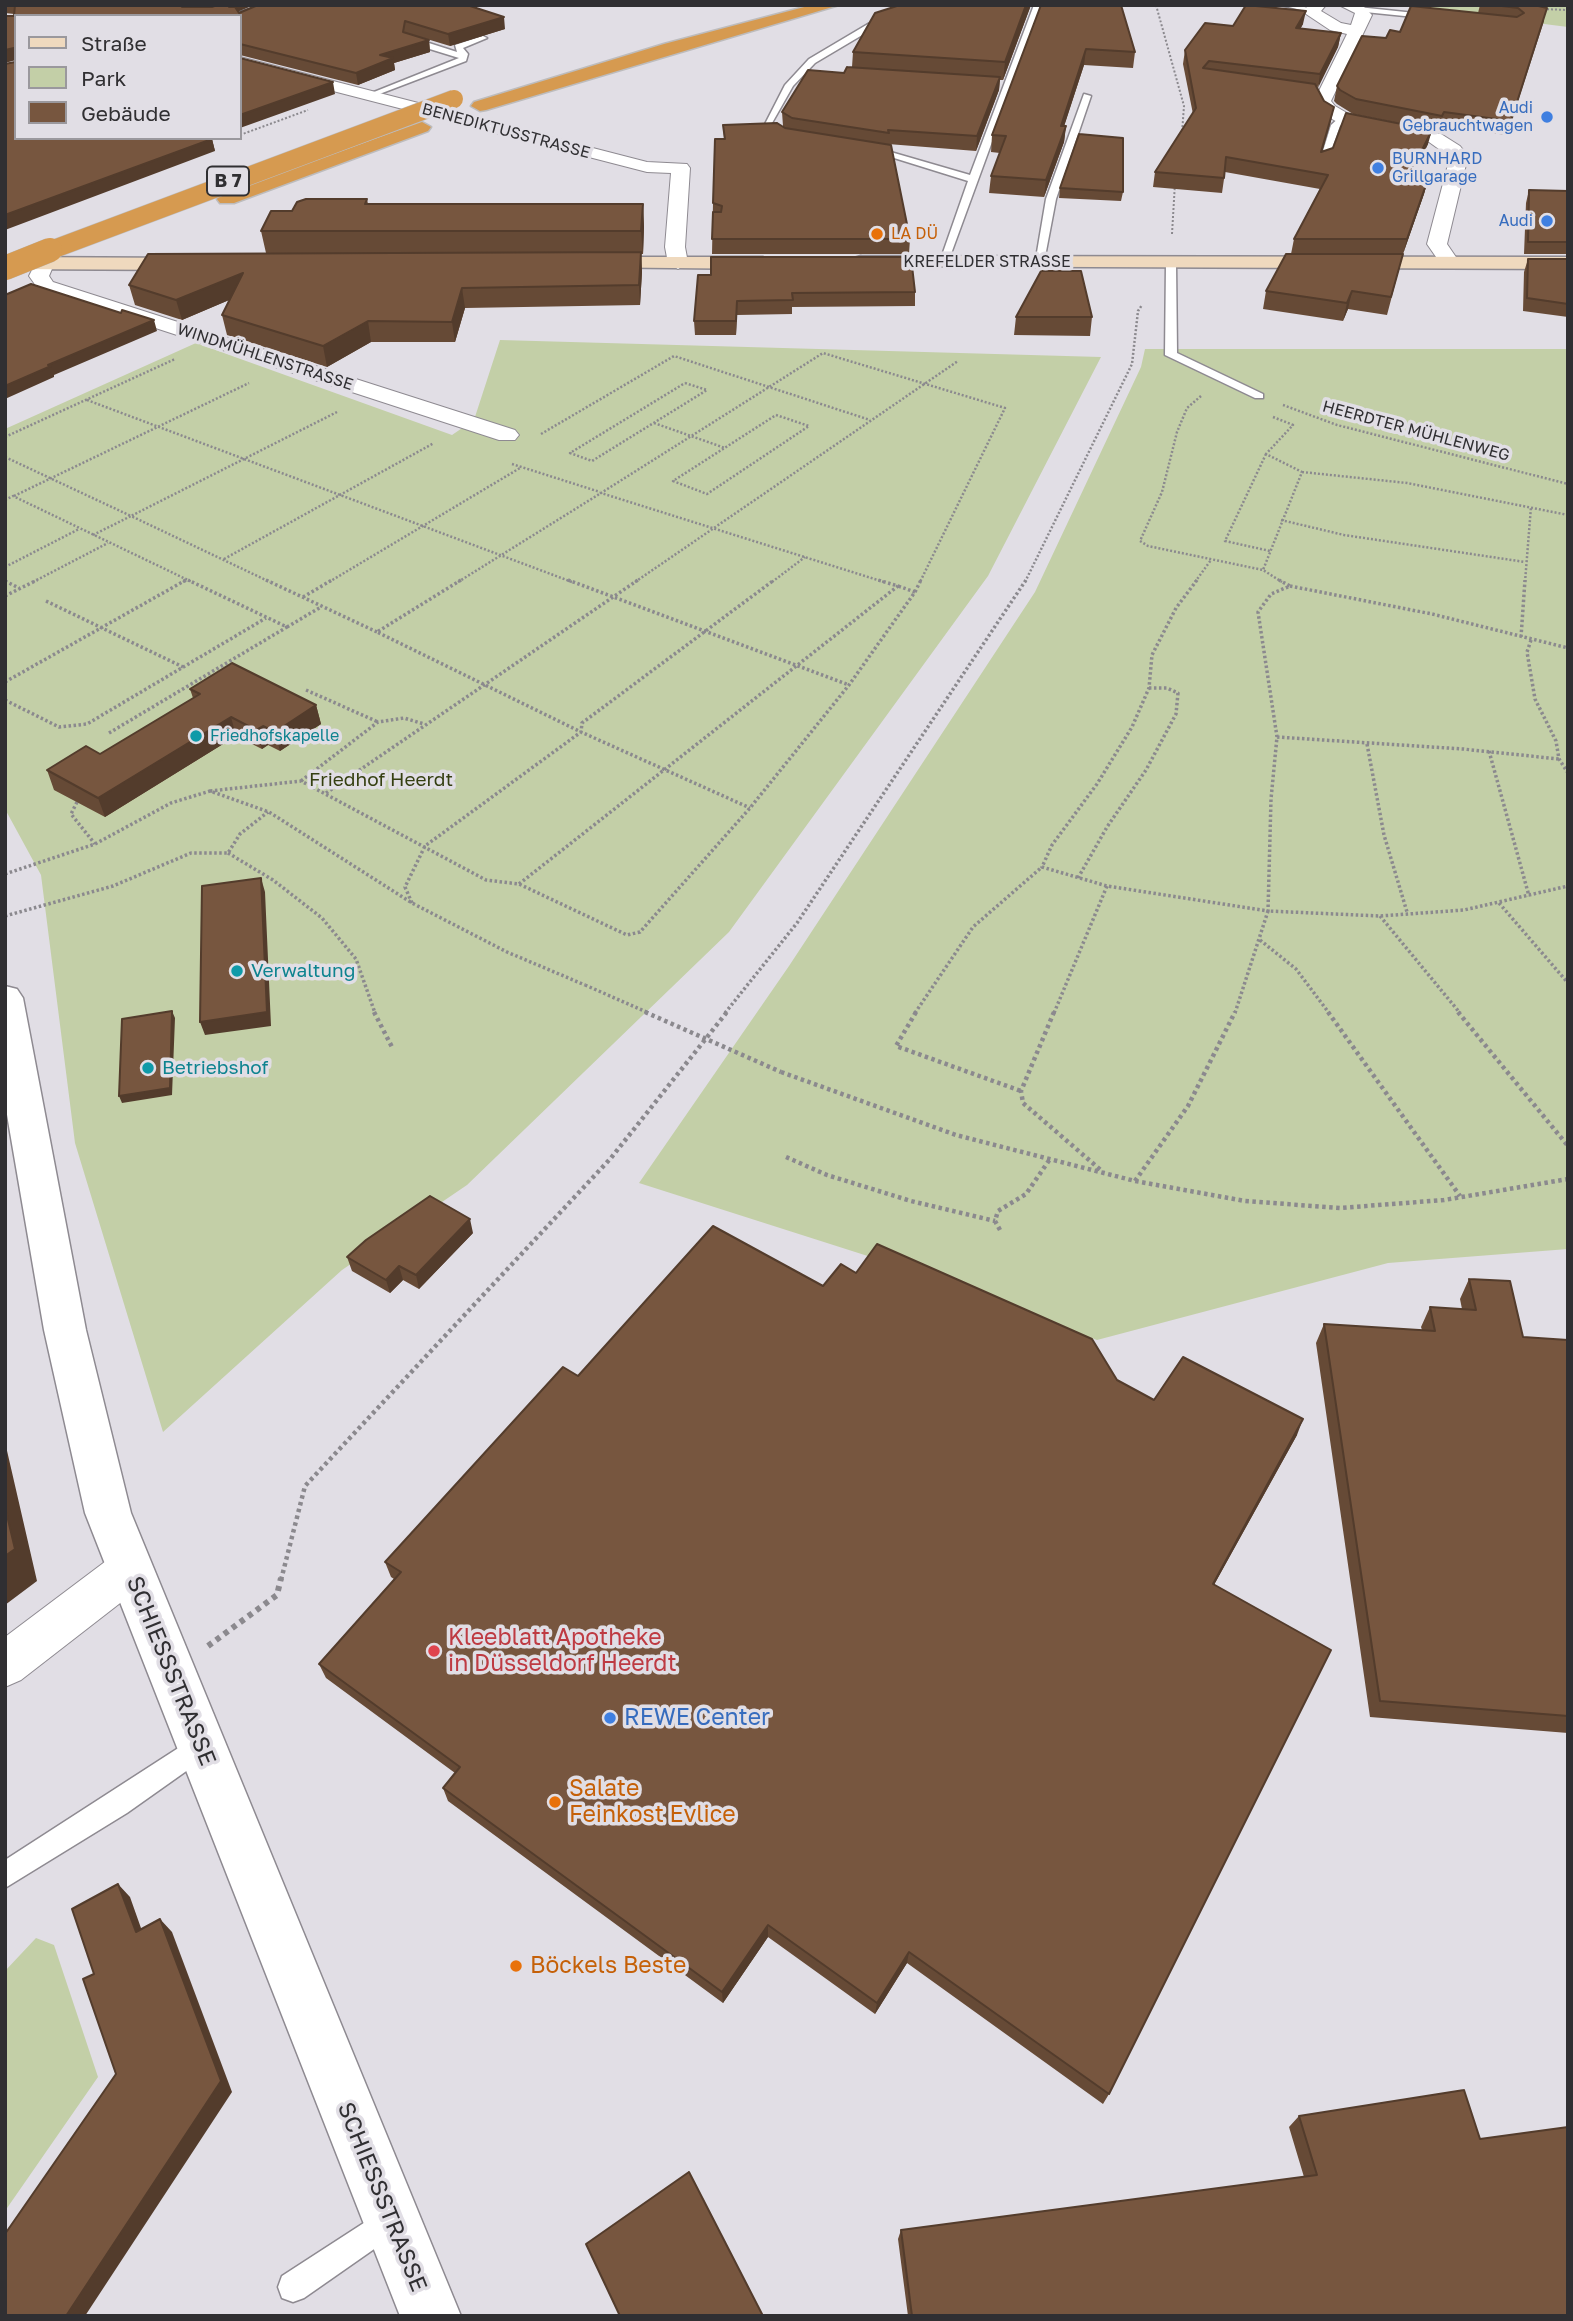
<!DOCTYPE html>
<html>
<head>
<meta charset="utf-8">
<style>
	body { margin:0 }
	#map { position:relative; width:1573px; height:2321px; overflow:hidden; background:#e1dee5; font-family:"Golos Text",sans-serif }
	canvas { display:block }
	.frame { position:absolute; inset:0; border:7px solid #302f32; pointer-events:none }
	.legend { position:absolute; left:14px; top:14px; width:228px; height:126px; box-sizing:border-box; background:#e1dee5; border:2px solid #9a989d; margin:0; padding:9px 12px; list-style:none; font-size:21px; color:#302f32 }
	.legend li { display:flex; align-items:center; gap:14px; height:35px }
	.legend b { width:35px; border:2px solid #9a989d }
</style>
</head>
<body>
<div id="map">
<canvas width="1573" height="2321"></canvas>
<div class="frame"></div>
<ul class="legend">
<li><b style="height:9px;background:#efd9be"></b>Straße</li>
<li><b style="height:19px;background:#c3cfa7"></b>Park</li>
<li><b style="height:19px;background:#77563f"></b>Gebäude</li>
</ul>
</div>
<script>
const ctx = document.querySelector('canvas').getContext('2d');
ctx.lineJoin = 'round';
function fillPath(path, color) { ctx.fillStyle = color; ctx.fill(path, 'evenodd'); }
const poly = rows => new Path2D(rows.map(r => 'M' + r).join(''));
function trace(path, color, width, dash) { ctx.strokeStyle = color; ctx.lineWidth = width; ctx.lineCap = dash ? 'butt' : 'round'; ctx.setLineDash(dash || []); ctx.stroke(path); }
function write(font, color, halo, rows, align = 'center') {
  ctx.font = font + ' "Golos Text",sans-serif'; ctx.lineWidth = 7; ctx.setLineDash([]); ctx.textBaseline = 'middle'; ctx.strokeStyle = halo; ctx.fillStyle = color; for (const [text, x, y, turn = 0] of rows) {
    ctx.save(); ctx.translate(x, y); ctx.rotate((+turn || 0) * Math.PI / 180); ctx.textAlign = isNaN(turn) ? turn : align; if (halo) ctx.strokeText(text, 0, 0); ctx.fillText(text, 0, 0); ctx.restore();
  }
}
fillPath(poly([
	[1393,5,1568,5,1568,27],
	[500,340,1101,357,988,576,729,932,467,1185,342,1270,163,1432,75,1143,41,875,5,809,5,429,196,343,452,435,474,420],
	[1145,349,1568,349,1568,1249,1388,1263,1097,1340,874,1258,639,1183,789,966,1035,592,1141,367],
	[36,1938,54,1945,98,2077,5,2211,5,1971]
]), '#c3cfa7');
const service = poly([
	[931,5,944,5,874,28,815,63,793,86,772,123,792,135,792,139,786,139,764,126,785,85,809,59,868,24,931,5],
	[1034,5,1042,5,948,262,939,264,968,181,862,148,870,146,970,175,1034,5],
	[1280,5,1298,5,1314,10,1310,12,1280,5],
	[1358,7,1434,15,1438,17,1434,19,1355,11,1358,7],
	[407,36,457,52,455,45,483,36,487,38,463,48,468,54,466,61,369,98,369,94,459,58,407,42,407,36],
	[1084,94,1091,96,1056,199,1044,262,1035,264,1046,199,1084,94],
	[1341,116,1349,118,1340,126,1327,162,1319,164,1331,125,1341,116],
	[1171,260,1176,263,1177,353,1263,394,1263,398,1255,398,1165,355,1166,263,1171,260],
	[200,1734,209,1737,212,1746,209,1755,127,1813,5,1888,5,1860,200,1734],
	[390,2206,400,2211,405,2221,400,2231,304,2298,293,2302,282,2298,278,2287,282,2276,390,2206]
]);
const minor = poly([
	[1309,5,1326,5,1321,11,1341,23,1351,25,1355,13,1339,5,1362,5,1372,15,1331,101,1335,106,1352,116,1441,134,1460,146,1468,156,1447,244,1460,263,1457,267,1443,267,1427,244,1450,157,1429,142,1341,124,1323,114,1314,101,1347,34,1330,30,1306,14,1303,11,1309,5],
	[240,57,647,162,687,164,690,168,685,247,688,263,678,269,668,263,665,247,671,173,647,172,240,67,240,57],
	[44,258,54,264,49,276,53,282,515,430,519,435,515,440,499,440,39,290,29,276,37,260,44,258],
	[130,1549,146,1555,152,1569,146,1583,21,1680,5,1687,5,1637,114,1555,130,1549]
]);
const tertiary = poly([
	[5,986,17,989,23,998,86,1330,131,1513,461,2316,400,2316,85,1513,44,1330,5,1103,5,986]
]);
const secondary = poly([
	[861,256,1568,257,1568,269,854,266,851,262,854,258,861,256],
	[5,257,196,258,206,264,196,270,5,269,5,257],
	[588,257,763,257,773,263,763,269,581,267,578,263,588,257]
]);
const trunk = poly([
	[812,5,839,5,486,110,480,111,471,106,474,102,664,44,812,5],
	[422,122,431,127,428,131,234,203,220,203,217,199,220,195,422,122]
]);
trace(service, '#8e8a91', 3);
trace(minor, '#8e8a91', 2);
trace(tertiary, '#8e8a91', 3);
trace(secondary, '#8e8a91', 3);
trace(trunk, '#bdbcbd', 3);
trace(poly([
	[1156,5,1184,106,1182,133],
	[1543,9,1568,10],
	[240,135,308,110],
	[1172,234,1175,183]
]), '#8b898e', 2, [2, 2]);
trace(poly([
	[685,383,707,390,592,461,570,453,685,383],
	[1201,396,1187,408,1177,432,1162,492,1140,541,1148,546,1263,570],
	[87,400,572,582],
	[1283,405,1337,425,1568,484],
	[776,415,809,426,707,494,673,481,776,415],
	[1273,417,1293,425,1266,454,1302,472,1263,570,1282,582],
	[654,423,725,448],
	[541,434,674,356,870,420],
	[5,437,175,359],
	[1266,454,1225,541,1270,551],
	[5,457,131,516,337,412],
	[512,464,600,492],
	[1302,472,1407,483,1568,515],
	[14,496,249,383],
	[5,500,13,496,192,582],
	[1281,520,1344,535,1525,562],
	[93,535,131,516,270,582],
	[224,559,434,443],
	[5,567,79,529],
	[33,582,108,543],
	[183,582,186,580],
	[329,582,520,468],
	[458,582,601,493],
	[635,582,958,361],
	[772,582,805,557],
	[884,582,601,493,823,353,1005,408,920,582],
	[1025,582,1132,364,1138,311,1142,305],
	[1195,582,1211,560],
	[1525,582,1531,507]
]), '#8b898e', 2.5, [2, 2]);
trace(poly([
	[266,580,377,632],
	[461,580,377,632,581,732,750,808],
	[568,580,849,685],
	[1197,580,1176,608,1152,655,1149,688,1132,727,1097,784,1052,845,1042,867,1107,886,1268,911,1271,799,1277,737,1258,612,1271,594,1290,586,1279,580],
	[5,581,19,588],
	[1290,586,1432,614,1568,648],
	[915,592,921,580],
	[5,596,37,580],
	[303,597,332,580],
	[46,601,183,667],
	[287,627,321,607],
	[1521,637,1525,580],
	[1531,640,1527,652,1535,699,1556,741,1559,759,1568,773],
	[5,682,186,580],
	[306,690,378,722],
	[5,700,59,727,87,724,266,618],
	[109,733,287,627,188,580],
	[1277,737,1463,749,1559,759],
	[1367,744,1384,835,1407,912],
	[1489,751,1529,896],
	[301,781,378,722,404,718,424,724],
	[210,791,301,781,486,880,519,884,627,935,640,932,750,808,849,685,915,592,898,586],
	[326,793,638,580],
	[77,802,71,814,95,844],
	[228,853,273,880,322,918,356,959,375,1013],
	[5,874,95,844,171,803,210,791,269,812,412,903,507,952,585,985],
	[1078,878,1107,827,1146,770,1176,714,1178,693,1167,688,1149,688],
	[519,884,898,586,878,580],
	[412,903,405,887,425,846,581,732,582,723,774,580],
	[1499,903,1568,983],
	[5,916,113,886,191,853,228,853,240,834,268,812],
	[1380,916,1460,1013],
	[1260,940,1296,969,1329,1013],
	[725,1013,797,923,1026,580],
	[915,1013,973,927,1042,867],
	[1054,1013,1107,886],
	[1235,1013,1268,911,1380,916,1464,910,1568,886]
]), '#8b898e', 3.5, [2.5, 2.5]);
trace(poly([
	[374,1012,393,1049],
	[916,1012,896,1046,1021,1091],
	[1054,1012,1021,1091,1023,1103,1103,1172],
	[1328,1012,1460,1196],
	[1458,1012,1568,1146],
	[781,1072,956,1135,1135,1181,1245,1201,1340,1208,1444,1200,1568,1179],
	[786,1157,827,1175,911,1201,995,1221],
	[1135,1181,1188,1106,1235,1012],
	[1000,1230,995,1221,998,1211,1026,1194,1050,1159],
	[281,1580,305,1486,611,1158,727,1012]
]), '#8b898e', 4.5, [3.5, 3.5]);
trace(poly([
	[208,1646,277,1595,281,1578]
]), '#8b898e', 6, [5, 5]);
fillPath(service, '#fff');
fillPath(minor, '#fff');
fillPath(tertiary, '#fff');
fillPath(secondary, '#efd9be');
fillPath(trunk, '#d69a50');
trace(poly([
	[224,16,262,5]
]), '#6e6d71', 2);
const trunkBridgeFar1 = poly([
	[46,252,454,99]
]);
const trunkBridge = poly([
	[5,268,50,250]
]);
trace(trunkBridgeFar1, '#bdbcbd', 19, []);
trace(trunkBridge, '#bdbcbd', 25, []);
trace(poly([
	[585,985,649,1013]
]), '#8b898e', 3.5, [2.5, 2.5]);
trace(poly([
	[645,1012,781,1072]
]), '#8b898e', 4.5, [3.5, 3.5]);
trace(trunkBridgeFar1, '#d69a50', 18);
trace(trunkBridge, '#d69a50', 24);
fillPath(poly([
	[5,5,208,5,203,7,212,7,230,5,254,5,238,11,239,13,258,5,505,29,450,46,407,33,429,40,430,52,394,63,395,70,358,85,240,55,240,16,212,139,215,151,15,62,14,14,5,13],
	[900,5,1031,5,1003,80,1000,80,999,90,976,151,888,144,910,239,909,254,712,254,713,203,724,139,723,125,783,126,782,112,852,67,853,52],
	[1041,5,1135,52,1133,68,1084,65,1064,126,1066,126,1064,142,1044,197,989,193,991,176,1000,153,991,152,992,135],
	[1480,5,1534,5,1544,21,1507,135,1440,127,1438,131,1353,114,1337,104,1334,101,1337,86,1386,38,1400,32,1478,13],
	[1303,24,1300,29,1341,33,1338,47,1317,88,1324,101,1334,107,1322,151,1428,144,1412,176,1428,179,1424,194,1403,254,1387,315,1348,309,1343,321,1263,309,1266,291,1291,254,1294,239,1320,189,1225,172,1222,193,1153,187,1155,172,1193,114,1183,64,1185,50,1233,26],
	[1060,188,1123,192,1121,201,1059,198],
	[1529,190,1568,191,1568,254,1524,254,1526,203],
	[367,199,368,204,643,204,644,227,643,254,641,254,642,272,640,305,465,308,455,342,371,342,327,367,227,335,222,315,229,300,182,320,135,305,129,285,266,253,261,231,292,211],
	[1528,259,1568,259,1568,317,1523,311,1524,272],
	[711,275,915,292,915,306,792,307,792,314,737,315,736,335,695,335,694,321],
	[1016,317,1092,317,1090,336,1014,335],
	[190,689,316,705,321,724,280,751,268,745,262,749,236,736,105,817,54,790,47,770,100,754,193,698],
	[473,1233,419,1289,403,1280,390,1293,352,1271,347,1257],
	[856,1273,1117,1380,1154,1400,1297,1435,1214,1585,1109,2094,1103,2104,907,1963,875,2014,768,1937,723,2003,448,1801,443,1788,455,1773,326,1678,319,1664,394,1579,391,1577,385,1562,578,1376],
	[1469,1279,1523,1337,1568,1340,1568,1733,1370,1717,1316,1343,1324,1324,1422,1330,1421,1327,1430,1307,1462,1309,1460,1299],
	[1299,2116,1480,2139,1568,2316,908,2316,898,2239,901,2230,1304,2177,1289,2127]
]), '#664a36');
fillPath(poly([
	[182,5,208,5,185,14],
	[229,5,254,5,232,14],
	[1026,5,1031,5,1003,80,1005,62],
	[1306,11,1303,24,1293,42,1296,28],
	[504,17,505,29,450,46,448,34],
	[1341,33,1338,47,1318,88,1320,74],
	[429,40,430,52,394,63,395,70,358,85,356,73,380,55],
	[14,48,16,60,5,63,5,50],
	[1086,49,1084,65,1059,142,1061,126],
	[1000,77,999,90,976,151,977,136],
	[333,82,335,94,240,128,240,115],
	[1334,107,1331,121,1318,166,1321,152],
	[1066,126,1064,142,1044,197,1046,180],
	[1432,130,1428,144,1405,191,1409,176],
	[212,139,215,151,5,230,5,215],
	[1428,179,1424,194,1403,254,1407,239],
	[643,204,644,227,643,254,641,231],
	[641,252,642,272,640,305,639,285],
	[243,273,248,292,182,320,176,300],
	[462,288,465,308,455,342,452,322],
	[1352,291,1348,309,1343,321,1347,303],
	[737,301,737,315,736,335,736,321],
	[154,320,157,331,54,375,54,377,5,399,5,386,48,365],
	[368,321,371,342,327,367,323,346],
	[316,705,321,724,280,751,275,732],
	[231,717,236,736,105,817,98,798],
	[263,726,268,745,262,749,256,730],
	[261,878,265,892,271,1026,205,1035,200,1022],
	[172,1011,175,1018,172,1095,122,1103,119,1096],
	[470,1219,473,1233,419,1289,416,1275],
	[399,1266,403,1280,390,1293,386,1280],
	[1303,1419,1297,1435,1206,1599,1213,1584],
	[5,1442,37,1581,5,1605],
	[118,1884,130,1897,147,1945,136,1932],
	[160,1919,172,1932,232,2092,85,2316,66,2316],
	[768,1925,768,1937,723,2003,722,1992],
	[909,1952,907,1963,875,2014,877,2003]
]), '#533c2c');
const building = poly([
	[15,5,182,5,182,7,212,7,217,5,229,5,229,7,235,7,239,13,258,5,467,5,504,17,448,34,405,21,403,32,429,40,380,55,393,58,356,73,240,44,240,16,16,16,16,138,212,139,5,215,5,64,15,62,14,48,5,50,5,16,14,16,15,5],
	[900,5,1026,5,1005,62,853,52,875,13,900,5],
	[1041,5,1121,5,1135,52,1086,49,1061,126,1066,126,1046,180,991,176,1006,136,992,135,1041,5],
	[1246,5,1306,11,1296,28,1341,33,1320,74,1209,61,1203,68,1315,84,1324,101,1334,107,1321,152,1333,148,1346,113,1432,130,1409,176,1428,179,1407,239,1294,239,1328,175,1226,157,1224,178,1155,172,1196,108,1185,50,1205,23,1233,26,1246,5],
	[1493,5,1534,5,1547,8,1511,121,1444,112,1442,116,1356,99,1340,90,1337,86,1362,36,1386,38,1390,30,1400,32,1411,6,1517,17,1524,13,1518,8,1493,5],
	[240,58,333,82,240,115,240,58],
	[847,67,1000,77,977,136,888,130,889,133,792,118,782,112,808,70,844,73,847,67],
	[777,123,785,128,891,145,910,239,712,239,713,212,721,212,722,206,713,203,715,139,725,139,723,125,777,123],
	[1079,134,1123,138,1123,192,1060,188,1079,134],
	[1529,190,1568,191,1568,242,1528,242,1529,190],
	[306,199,367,199,365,204,643,204,641,231,261,231,271,211,292,211,297,202,306,199],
	[641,252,639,285,462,288,452,322,368,321,323,346,222,315,243,273,176,300,129,285,148,254,641,252],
	[1286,254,1403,254,1391,297,1352,291,1347,303,1266,291,1286,254],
	[711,257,911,257,915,292,792,293,793,300,737,301,736,321,694,321,698,275,711,275,711,257],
	[1528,259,1568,259,1568,304,1527,298,1528,259],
	[1041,271,1081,271,1092,317,1016,317,1041,271],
	[31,284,121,313,122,310,154,320,48,365,51,366,5,386,5,295,31,284],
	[232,663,316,705,275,732,263,726,256,730,231,717,98,798,47,770,86,746,100,754,200,694,190,689,232,663],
	[261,878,267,1012,200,1022,202,886,261,878],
	[172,1011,170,1088,119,1096,122,1019,172,1011],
	[430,1196,470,1219,416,1275,399,1266,386,1280,347,1257,366,1240,430,1196],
	[713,1226,823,1286,841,1264,856,1273,877,1244,1092,1339,1117,1380,1154,1400,1183,1357,1303,1419,1213,1584,1331,1650,1109,2094,909,1952,877,2003,768,1925,722,1992,443,1788,460,1767,319,1664,401,1572,385,1562,563,1367,578,1376,713,1226],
	[1469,1279,1510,1281,1523,1337,1568,1340,1568,1716,1380,1701,1324,1324,1435,1331,1430,1307,1476,1310,1469,1279],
	[5,1507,15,1549,5,1556,5,1507],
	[118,1884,136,1932,160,1919,221,2081,66,2316,5,2316,5,2234,116,2074,83,1979,94,1974,72,1909,118,1884],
	[1464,2090,1480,2139,1568,2127,1568,2316,912,2316,901,2230,1317,2175,1299,2116,1464,2090],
	[689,2172,763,2316,620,2316,586,2244,689,2172]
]);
fillPath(building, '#77563f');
trace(building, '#533c2c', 2);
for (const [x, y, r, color] of [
	[1547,117,7,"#3f7fe0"],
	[1378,168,7,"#3f7fe0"],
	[1547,221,7,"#3f7fe0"],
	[877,234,7,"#e8710a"],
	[196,736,7,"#0f9aa8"],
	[237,971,7,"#0f9aa8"],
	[148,1068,7,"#0f9aa8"],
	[434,1651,7,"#e0444e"],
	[610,1718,7,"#3f7fe0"],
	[555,1802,7,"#e8710a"],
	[516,1966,7,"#e8710a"]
]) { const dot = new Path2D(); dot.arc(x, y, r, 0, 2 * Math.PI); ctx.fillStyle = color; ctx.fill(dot); trace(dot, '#e1dee5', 2.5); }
write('16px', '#366cbe', '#e1dee5', [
	["Audi",1533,108],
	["Gebrauchtwagen",1533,126],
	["BURNHARD",1392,159,"left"],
	["Grillgarage",1392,177,"left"],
	["Audi",1533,221]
], 'right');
write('16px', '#302f32', '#e1dee5', [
	["BENEDIKTUSSTRASSE",506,131,15],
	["KREFELDER STRASSE",987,262],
	["WINDMÜHLENSTRASSE",265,357,18],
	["HEERDTER MÜHLENWEG",1416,431,15]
]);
write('16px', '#c56008', '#e1dee5', [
	["LA DÜ",891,234]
], 'left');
write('16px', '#0d838f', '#e1dee5', [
	["Friedhofskapelle",210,736]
], 'left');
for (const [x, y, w] of [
	[228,181,42]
]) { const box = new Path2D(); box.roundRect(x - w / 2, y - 14.5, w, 29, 5); ctx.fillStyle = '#e1dee5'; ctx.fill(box); trace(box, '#302f32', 2); }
write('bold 18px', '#302f32', null, [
	["B 7",228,181]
]);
write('19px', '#353f11', '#e1dee5', [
	["Friedhof Heerdt",381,780]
]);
write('19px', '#0d838f', '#e1dee5', [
	["Verwaltung",251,971],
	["Betriebshof",162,1068]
], 'left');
write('23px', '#be3a42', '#e1dee5', [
	["Kleeblatt Apotheke",448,1638],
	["in Düsseldorf Heerdt",448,1664]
], 'left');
write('23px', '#302f32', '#e1dee5', [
	["SCHIESSSTRASSE",171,1671,68],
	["SCHIESSSTRASSE",382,2197,68]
]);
write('23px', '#366cbe', '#e1dee5', [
	["REWE Center",624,1718]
], 'left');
write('23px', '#c56008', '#e1dee5', [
	["Salate",569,1789],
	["Feinkost Evlice",569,1815],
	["Böckels Beste",530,1966]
], 'left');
</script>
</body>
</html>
